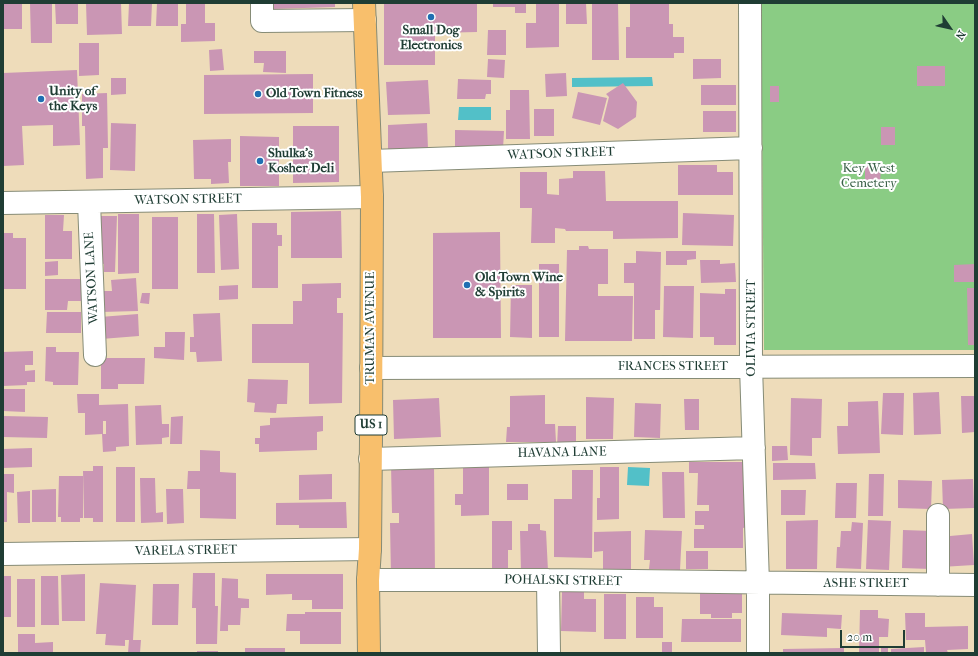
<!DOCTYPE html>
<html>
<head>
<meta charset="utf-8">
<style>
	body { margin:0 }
	#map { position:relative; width:978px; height:656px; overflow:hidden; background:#eedcba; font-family:"IM FELL French Canon",serif }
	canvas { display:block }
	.frame { position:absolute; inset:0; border:4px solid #1f3d34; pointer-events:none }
	.north { position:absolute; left:930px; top:8px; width:40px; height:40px; -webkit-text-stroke:3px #fff; paint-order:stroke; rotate:124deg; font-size:11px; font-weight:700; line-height:16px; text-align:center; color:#1f3d34 }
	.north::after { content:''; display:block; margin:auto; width:14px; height:18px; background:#1f3d34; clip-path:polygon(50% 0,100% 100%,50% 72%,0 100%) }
	.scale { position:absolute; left:840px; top:630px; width:65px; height:18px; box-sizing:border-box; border:2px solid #1f3d34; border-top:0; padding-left:5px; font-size:12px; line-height:14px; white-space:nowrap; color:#1f3d34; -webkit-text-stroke:3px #fff; paint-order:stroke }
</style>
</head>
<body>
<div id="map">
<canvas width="978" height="656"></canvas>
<div class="frame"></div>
<div class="north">N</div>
<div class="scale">20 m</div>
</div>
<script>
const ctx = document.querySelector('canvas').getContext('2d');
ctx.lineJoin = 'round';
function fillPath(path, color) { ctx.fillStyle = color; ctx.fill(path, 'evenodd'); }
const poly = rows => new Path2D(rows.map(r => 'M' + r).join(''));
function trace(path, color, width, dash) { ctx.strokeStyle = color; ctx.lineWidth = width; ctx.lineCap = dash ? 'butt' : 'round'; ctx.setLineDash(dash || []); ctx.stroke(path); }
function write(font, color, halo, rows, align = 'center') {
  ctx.font = font + ' "IM FELL French Canon",serif'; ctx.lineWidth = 4; ctx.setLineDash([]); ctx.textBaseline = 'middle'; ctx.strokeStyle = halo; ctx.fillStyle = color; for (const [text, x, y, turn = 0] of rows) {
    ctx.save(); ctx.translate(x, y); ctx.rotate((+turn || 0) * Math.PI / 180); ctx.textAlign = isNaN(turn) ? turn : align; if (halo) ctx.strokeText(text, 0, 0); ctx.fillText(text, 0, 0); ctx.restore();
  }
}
fillPath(poly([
	[761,3,975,3,975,350,764,350]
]), '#8acc84');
fillPath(poly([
	[652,77,653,86,572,87,572,78],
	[459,107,491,107,491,120,458,120],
	[628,467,650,468,649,486,627,485]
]), '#52c0c8');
fillPath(poly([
	[3,3,22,3,22,29,3,29],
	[30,3,52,3,52,43,31,43],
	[55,3,78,3,78,24,56,24],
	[86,3,121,3,122,34,87,35],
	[129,3,152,3,151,26,128,26],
	[157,3,178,3,178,26,156,26],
	[186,3,205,3,205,23,215,23,215,41,181,42,181,24,186,24],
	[273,3,335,3,335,7,273,9],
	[384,3,477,3,477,32,435,33,435,65,384,65],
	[493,3,526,3,526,13,515,13,515,7,493,7],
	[536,3,559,3,559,47,526,48,526,23,536,23],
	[566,3,586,3,587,24,566,24],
	[592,3,618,3,619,60,592,60],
	[630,3,669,3,669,24,673,24,673,37,684,37,684,53,674,53,674,58,626,58,626,27,630,27],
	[488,30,506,30,506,55,487,55],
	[79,43,99,43,99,75,79,76],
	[222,49,224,70,210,71,209,50],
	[254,51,286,51,286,73,263,72,264,63,254,63],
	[488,59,505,60,504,78,487,77],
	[693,59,721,59,721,78,693,79],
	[917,66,945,66,945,86,917,86],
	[77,70,80,145,53,146,53,125,22,126,24,165,3,166,3,73],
	[566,73,567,96,546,97,545,74],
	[313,74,313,113,204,114,204,75],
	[111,78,126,78,126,94,111,95],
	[458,79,491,80,491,94,486,94,485,99,457,99],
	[428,80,430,114,388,115,386,82],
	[623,83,637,102,636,117,618,129,603,121,609,97,606,94],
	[701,85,736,85,736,105,701,105],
	[770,86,779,86,779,102,770,102],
	[510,90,529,90,530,139,506,139,506,110,510,110],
	[578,92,607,98,600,125,572,118],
	[107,93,108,148,103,148,103,178,86,179,85,126,82,126,82,94],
	[534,109,554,109,554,136,534,136],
	[703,111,736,111,736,132,703,132],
	[111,123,136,124,135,171,110,170],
	[427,123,428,149,388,150,388,125],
	[293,126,339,126,339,182,293,183],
	[881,127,895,127,895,145,881,145],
	[455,130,504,131,503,149,455,149],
	[240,136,279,137,279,186,240,186],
	[231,139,231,162,228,162,229,183,211,184,211,179,194,179,193,140],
	[678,165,717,165,717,172,733,172,733,195,678,195],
	[865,165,881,165,880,186,865,186],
	[573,171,605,171,606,201,678,201,678,238,613,239,613,231,566,231,565,229,555,228,555,243,531,243,532,208,520,208,520,172,547,172,547,194,559,195,559,179,573,178],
	[341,211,342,258,291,258,291,212],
	[683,213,734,215,733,246,682,245],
	[118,214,139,214,139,273,118,274],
	[197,214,214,214,215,273,197,273],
	[237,214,239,269,221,270,219,215],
	[45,215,64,215,63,231,72,231,72,259,45,259],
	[99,216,117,216,115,272,104,272,104,264,98,263],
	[152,217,178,217,178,289,152,289],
	[252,223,277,223,277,235,282,235,282,246,278,246,278,288,252,288],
	[500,232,501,338,433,338,433,233],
	[3,233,13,233,13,238,26,238,26,289,3,289],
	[579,246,588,246,589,249,608,249,608,284,598,284,598,296,633,296,632,341,565,341,567,250,579,250],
	[636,251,661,252,660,310,655,310,655,339,634,339,634,283,624,283,624,263,636,263],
	[666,251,696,251,696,259,687,260,687,265,666,265],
	[700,260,720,260,720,264,735,263,736,282,701,283],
	[58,261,58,275,45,276,45,262],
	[539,264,559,264,559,337,539,337],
	[975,264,975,282,954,282,954,265],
	[136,278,138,311,101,312,100,291,112,291,111,280],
	[45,279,82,279,81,301,68,301,67,310,45,310],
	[341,283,341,298,337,298,337,313,343,313,342,403,309,404,309,363,252,363,252,324,293,324,293,301,302,301,302,284],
	[238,285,238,299,219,300,219,286],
	[511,285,532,285,532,338,510,337],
	[664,286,694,286,693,338,663,337],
	[967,288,975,288,975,345,968,345],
	[725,289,736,289,736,345,714,345,714,337,700,337,700,293,725,294],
	[142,293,150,293,149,304,140,303],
	[47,312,81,312,81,333,46,333],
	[220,313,222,361,197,362,196,352,190,352,190,337,194,337,193,314],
	[138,314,139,336,101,339,100,317],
	[165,332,185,332,184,360,154,358,154,347,165,347],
	[46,347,56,347,56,352,79,352,78,385,53,385,53,382,45,381],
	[33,351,33,365,25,365,25,371,35,370,35,382,27,382,27,385,3,386,3,352],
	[101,358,145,358,144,384,118,384,118,389,101,389],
	[248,379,288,380,287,404,277,404,276,413,254,412,255,403,247,402],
	[3,389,25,389,25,412,3,411],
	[939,392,941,434,914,435,913,393],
	[883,393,904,393,903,435,881,434],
	[77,394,99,394,99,405,128,404,129,446,116,447,116,451,103,452,102,434,85,435,85,413,78,413],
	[103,421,106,421,106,434,103,434],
	[545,395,545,424,555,424,556,442,506,442,507,427,510,427,510,396],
	[961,396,975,396,975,432,962,433],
	[586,397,614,398,613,439,586,439],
	[439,398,441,437,394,439,393,400],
	[791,398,822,399,821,438,812,438,812,456,790,455],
	[684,399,699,399,699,430,685,430],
	[878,401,880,453,838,454,837,426,848,426,848,402],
	[635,403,661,404,660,438,634,437],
	[161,405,162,424,169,424,169,437,162,438,162,444,136,445,135,406],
	[3,416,48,417,47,438,3,437],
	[183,416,182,444,170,444,171,417],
	[323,416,323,431,317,432,317,450,259,452,259,444,255,444,255,438,260,438,260,426,270,425,270,418],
	[558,426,576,426,576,447,557,447],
	[772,446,787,446,788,460,772,461],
	[32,448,32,467,3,468,3,449],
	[200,450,220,451,220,472,236,473,236,519,200,518,200,489,187,489,188,471,200,471],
	[689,462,748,462,747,527,743,528,743,548,694,548,694,529,704,529,704,525,695,525,695,511,709,511,709,505,697,505,698,473,689,473],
	[773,463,815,463,816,479,773,480],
	[463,464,489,464,489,515,461,516,461,505,455,505,455,494,463,494],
	[391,465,434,465,435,576,391,576,390,523,399,523,399,513,392,513],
	[93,466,103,466,103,522,93,522,93,518,84,518,83,471,93,471],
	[116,467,135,467,135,522,116,522],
	[600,467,619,467,619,519,597,520,597,498,600,498],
	[572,470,593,470,592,558,554,557,554,499,572,499],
	[662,472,684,472,685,518,663,518],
	[3,474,14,474,14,493,7,492,7,522,3,522],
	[332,474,332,499,299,500,299,475],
	[869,474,884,474,883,516,868,516],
	[59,476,83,476,83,518,80,518,80,522,61,522,61,517,58,517],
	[140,478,155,478,156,513,163,512,163,522,141,523],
	[973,479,974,508,943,509,942,480],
	[898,480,932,481,931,509,898,508],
	[836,483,857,483,856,518,835,518],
	[507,484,528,484,528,500,507,500],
	[56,489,56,522,32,522,32,490],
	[166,489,183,489,184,523,167,524],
	[781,490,806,490,805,515,781,515],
	[30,491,30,523,18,523,17,492],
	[346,502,347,528,299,528,299,525,276,525,276,503],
	[818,520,817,569,786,569,786,521],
	[868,520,891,521,889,570,866,569],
	[492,521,512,521,512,550,508,550,508,571,492,571],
	[852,522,863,523,861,569,836,568,837,547,840,547,841,531,851,531],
	[528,524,540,524,540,530,546,531,548,571,521,572,520,531,528,531],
	[645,530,682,531,680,570,649,569,650,560,644,560],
	[903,530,932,531,930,569,902,568],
	[631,531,631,571,603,571,603,551,594,552,594,532],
	[972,534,974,565,941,567,939,537],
	[686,551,708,551,708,569,686,569],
	[193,573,215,573,215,606,218,606,217,644,196,644,196,608,192,608],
	[85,574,85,621,62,621,61,575],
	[266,574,343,574,343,609,312,609,312,600,292,600,292,594,266,595],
	[3,576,11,576,11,617,3,617],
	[41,576,58,576,59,625,41,625],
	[222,578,238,579,238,598,249,599,249,608,241,608,240,625,228,625,228,631,220,631],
	[17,579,35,579,35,627,17,627],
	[100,583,136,585,133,640,141,640,140,653,128,653,129,640,125,640,125,646,105,645,106,634,96,634],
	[153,584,179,584,178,625,152,625],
	[562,591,584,591,584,599,596,599,596,632,561,631],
	[700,593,742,594,742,613,732,613,732,618,711,618,711,614,700,614],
	[604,594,626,594,626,639,604,639],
	[636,597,654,597,654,607,663,607,663,638,636,638],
	[860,610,878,610,878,618,889,619,888,637,879,637,879,653,859,653],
	[305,612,341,612,341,644,300,644,300,631,286,631,287,614,305,614],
	[782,613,842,615,841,629,827,628,827,637,781,635],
	[905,613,925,613,925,627,968,626,968,649,947,650,948,653,926,653,925,640,906,640],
	[682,619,741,619,741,642,681,642],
	[18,634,35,634,35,643,53,642,53,652,18,653],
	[662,642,672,642,672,652,662,652],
	[881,647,888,647,888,653,881,653],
	[924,647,924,653,891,653,891,649],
	[245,648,285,648,285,653,245,653],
	[844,648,844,653,783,653,783,649],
	[197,651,218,651,218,653,197,653]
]), '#ca96b4');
const minor = poly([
	[262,3,262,21,365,20],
	[750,3,751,366,758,584,758,653],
	[371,161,751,148],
	[89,202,95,355],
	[3,203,372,197],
	[371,368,975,366],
	[370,459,754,448],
	[938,515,938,585],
	[3,554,370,549],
	[368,580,548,580,975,585],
	[548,580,549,653]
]);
const major = poly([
	[364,3,372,197,371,438,370,549,368,580,369,653]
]);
trace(minor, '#868c77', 24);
trace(major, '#868c77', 24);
trace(minor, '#fff', 22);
trace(major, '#f8bf6c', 22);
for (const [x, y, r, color] of [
	[431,17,4,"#1f6fb2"],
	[258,94,4,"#1f6fb2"],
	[41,99,4,"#1f6fb2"],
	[260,161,4,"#1f6fb2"],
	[467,285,4,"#1f6fb2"]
]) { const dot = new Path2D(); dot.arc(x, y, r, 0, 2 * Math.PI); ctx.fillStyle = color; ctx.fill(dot); trace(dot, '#fff', 1.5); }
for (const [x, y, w] of [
	[371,425,32]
]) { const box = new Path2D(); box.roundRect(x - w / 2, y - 10, w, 20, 3); ctx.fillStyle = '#fff'; ctx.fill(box); trace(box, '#1f3d34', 1); }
write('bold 12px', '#1f3d34', null, [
	["US 1",371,425]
]);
write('bold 13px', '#1f3d34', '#fff', [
	["Small Dog",431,31,"center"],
	["Electronics",431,46,"center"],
	["Unity of",49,92],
	["the Keys",49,107],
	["Old Town Fitness",266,94],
	["Shulka's",268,154],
	["Kosher Deli",268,169],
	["Old Town Wine",475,278],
	["& Spirits",475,293]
], 'left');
write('13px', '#1f3d34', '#fff', [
	["WATSON STREET",561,154,-2],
	["WATSON STREET",188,200,-1],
	["WATSON LANE",92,278,-93],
	["TRUMAN AVENUE",371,328,-90],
	["OLIVIA STREET",752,328,-90],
	["FRANCES STREET",673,367],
	["HAVANA LANE",562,453,-1],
	["VARELA STREET",186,551,-1],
	["POHALSKI STREET",563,581,1],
	["ASHE STREET",866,584]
]);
write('13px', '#3a6148', '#fff', [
	["Key West",869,169],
	["Cemetery",869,184]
]);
</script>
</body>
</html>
